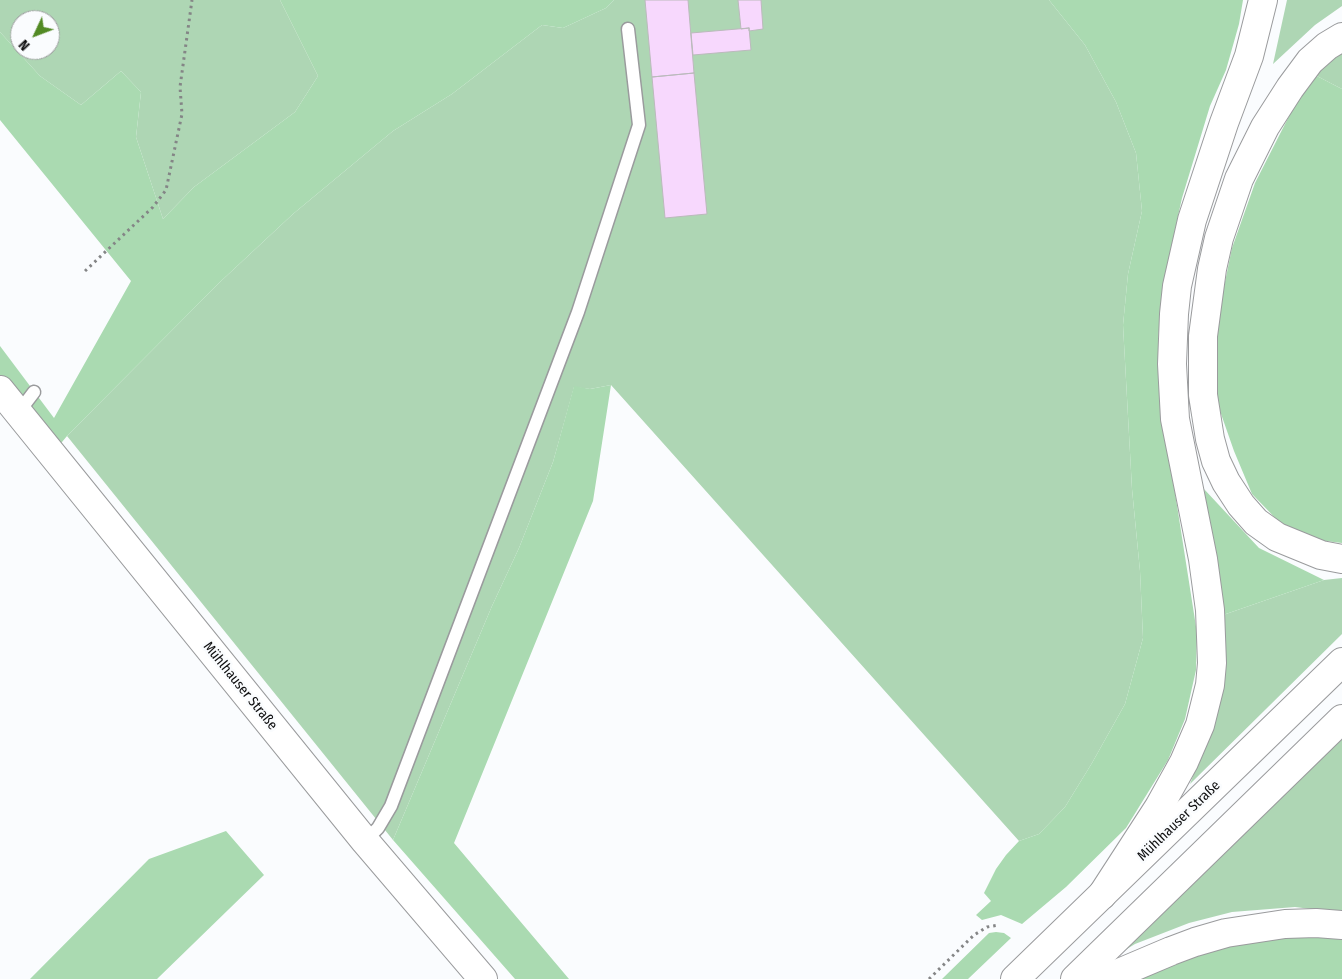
<!DOCTYPE html>
<html>
<head>
<meta charset="utf-8">
<style>
	body { margin:0 }
	#map { position:relative; width:1342px; height:979px; overflow:hidden; background:#fafcfe; font-family:"Fira Sans Condensed",sans-serif }
	canvas { display:block }
	.north { position:absolute; left:10px; top:10px; width:50px; height:50px; box-sizing:border-box; background:#fafcfe; border:1px solid #9c9d9e; border-radius:50%; rotate:227deg; font-size:14px; font-weight:700; line-height:20px; text-align:center; color:#0e0e0f }
	.north::after { content:''; display:block; margin:auto; width:18px; height:22px; background:#528a24; clip-path:polygon(50% 0,100% 100%,50% 72%,0 100%) }
</style>
</head>
<body>
<div id="map">
<canvas width="1342" height="979"></canvas>
<div class="north">N</div>
</div>
<script>
const ctx = document.querySelector('canvas').getContext('2d');
ctx.lineJoin = 'round';
function fillPath(path, color) { ctx.fillStyle = color; ctx.fill(path, 'evenodd'); }
const poly = rows => new Path2D(rows.map(r => 'M' + r).join(''));
function trace(path, color, width, dash) { ctx.strokeStyle = color; ctx.lineWidth = width; ctx.lineCap = dash ? 'butt' : 'round'; ctx.setLineDash(dash || []); ctx.stroke(path); }
function write(font, color, halo, rows, align = 'center') {
  ctx.font = font + ' "Fira Sans Condensed",sans-serif'; ctx.lineWidth = 5; ctx.setLineDash([]); ctx.textBaseline = 'middle'; ctx.strokeStyle = halo; ctx.fillStyle = color; for (const [text, x, y, turn = 0] of rows) {
    ctx.save(); ctx.translate(x, y); ctx.rotate((+turn || 0) * Math.PI / 180); ctx.textAlign = isNaN(turn) ? turn : align; if (halo) ctx.strokeText(text, 0, 0); ctx.fillText(text, 0, 0); ctx.restore();
  }
}
fillPath(poly([
	[0,0,280,0,318,76,295,112,194,187,163,219,136,137,141,92,121,71,81,105,40,76,0,32],
	[20,20,50,20,50,50,20,50],
	[614,0,1049,0,1085,45,1116,102,1136,153,1142,211,1128,274,1123,325,1132,489,1140,571,1143,638,1125,704,1092,763,1065,807,1039,834,1019,841,611,385,590,389,574,387,553,462,519,548,492,606,393,840,67,436,220,282,293,214,393,131,452,94,542,25,563,28,606,8],
	[1287,0,1342,0,1342,6,1315,25,1273,64],
	[1342,50,1342,89,1311,73],
	[1342,578,1342,634,1190,784,1209,733,1219,696,1226,643,1223,615,1324,580],
	[1342,737,1342,913,1295,907,1232,912,1189,923,1135,944,1122,952]
]), '#aed6b4');
fillPath(poly([
	[280,0,614,0,606,8,563,28,542,25,452,94,393,131,293,214,220,282,67,436,57,448,0,375,0,346,54,418,131,281,0,120,0,32,40,76,81,105,121,71,141,92,136,137,163,219,194,187,295,112,318,76],
	[1049,0,1243,0,1239,24,1226,70,1210,106,1182,198,1167,266,1161,304,1158,342,1160,397,1197,633,1196,670,1185,719,1168,760,1126,828,1066,887,1022,924,1001,915,982,920,976,915,991,901,984,893,996,869,1006,855,1019,841,1039,834,1065,807,1092,763,1125,704,1143,638,1140,571,1132,489,1123,325,1128,274,1142,211,1136,153,1116,102,1085,45],
	[1311,73,1342,89,1342,543,1318,540,1284,527,1252,494,1234,451,1220,411,1212,364,1220,306,1232,248,1255,183],
	[611,385,593,501,454,843,569,979,515,979,393,840,492,606,519,548,553,462,574,386,590,389],
	[1204,489,1259,548,1324,580,1223,615],
	[226,831,264,875,157,979,30,979,149,859],
	[996,932,1004,933,1011,938,968,979,942,979,989,933],
	[1310,936,1342,938,1342,979,1138,979,1197,954,1253,940]
]), '#aadab1');
const building = poly([
	[645,0,688,0,694,73,652,77,645,0],
	[738,0,761,0,763,29,749,31,749,28,741,29,738,0],
	[749,28,751,50,693,55,691,33,749,28],
	[694,73,707,214,665,218,652,77,694,73]
]);
fillPath(building, '#f7d8fd');
trace(building, '#bbbabc', 1);
const service = poly([
	[18,413,34,392],
	[365,841,378,828,391,806,578,312,639,125,628,29]
]);
const tertiary = poly([
	[0,390,365,841,483,979]
]);
const secondary = poly([
	[1015,979,1342,662],
	[1075,979,1342,719]
]);
const motorway = poly([
	[1342,37,1327,46,1310,61,1290,88,1265,127,1239,179,1219,238,1212,269,1203,336,1203,395,1210,439,1216,461,1226,482,1241,505,1256,522,1277,537,1321,555,1342,559],
	[1102,895,1159,807,1184,762,1200,725,1210,685,1212,663,1210,610,1203,559,1175,419,1172,364,1174,314,1177,286,1192,220,1224,123,1249,56,1263,0],
	[1105,979,1171,951,1195,942,1226,933,1285,924,1316,923,1342,925]
]);
trace(service, '#9a9b9d', 15);
trace(tertiary, '#9a9b9d', 30);
trace(secondary, '#9a9b9d', 30);
trace(motorway, '#9a9b9d', 30);
trace(poly([
	[85,271,153,207,166,190,182,114,180,87,192,0],
	[929,979,974,935,987,927,999,925]
]), '#848586', 3, [2.5, 4]);
trace(service, '#fff', 12);
trace(tertiary, '#fff', 28);
trace(secondary, '#fff', 28);
trace(motorway, '#fff', 28);
write('14px', '#0e0e0f', '#fafcfe', [
	["Mühlhauser Straße",240,686,51],
	["Mühlhauser Straße",1179,821,-44]
]);
</script>
</body>
</html>
